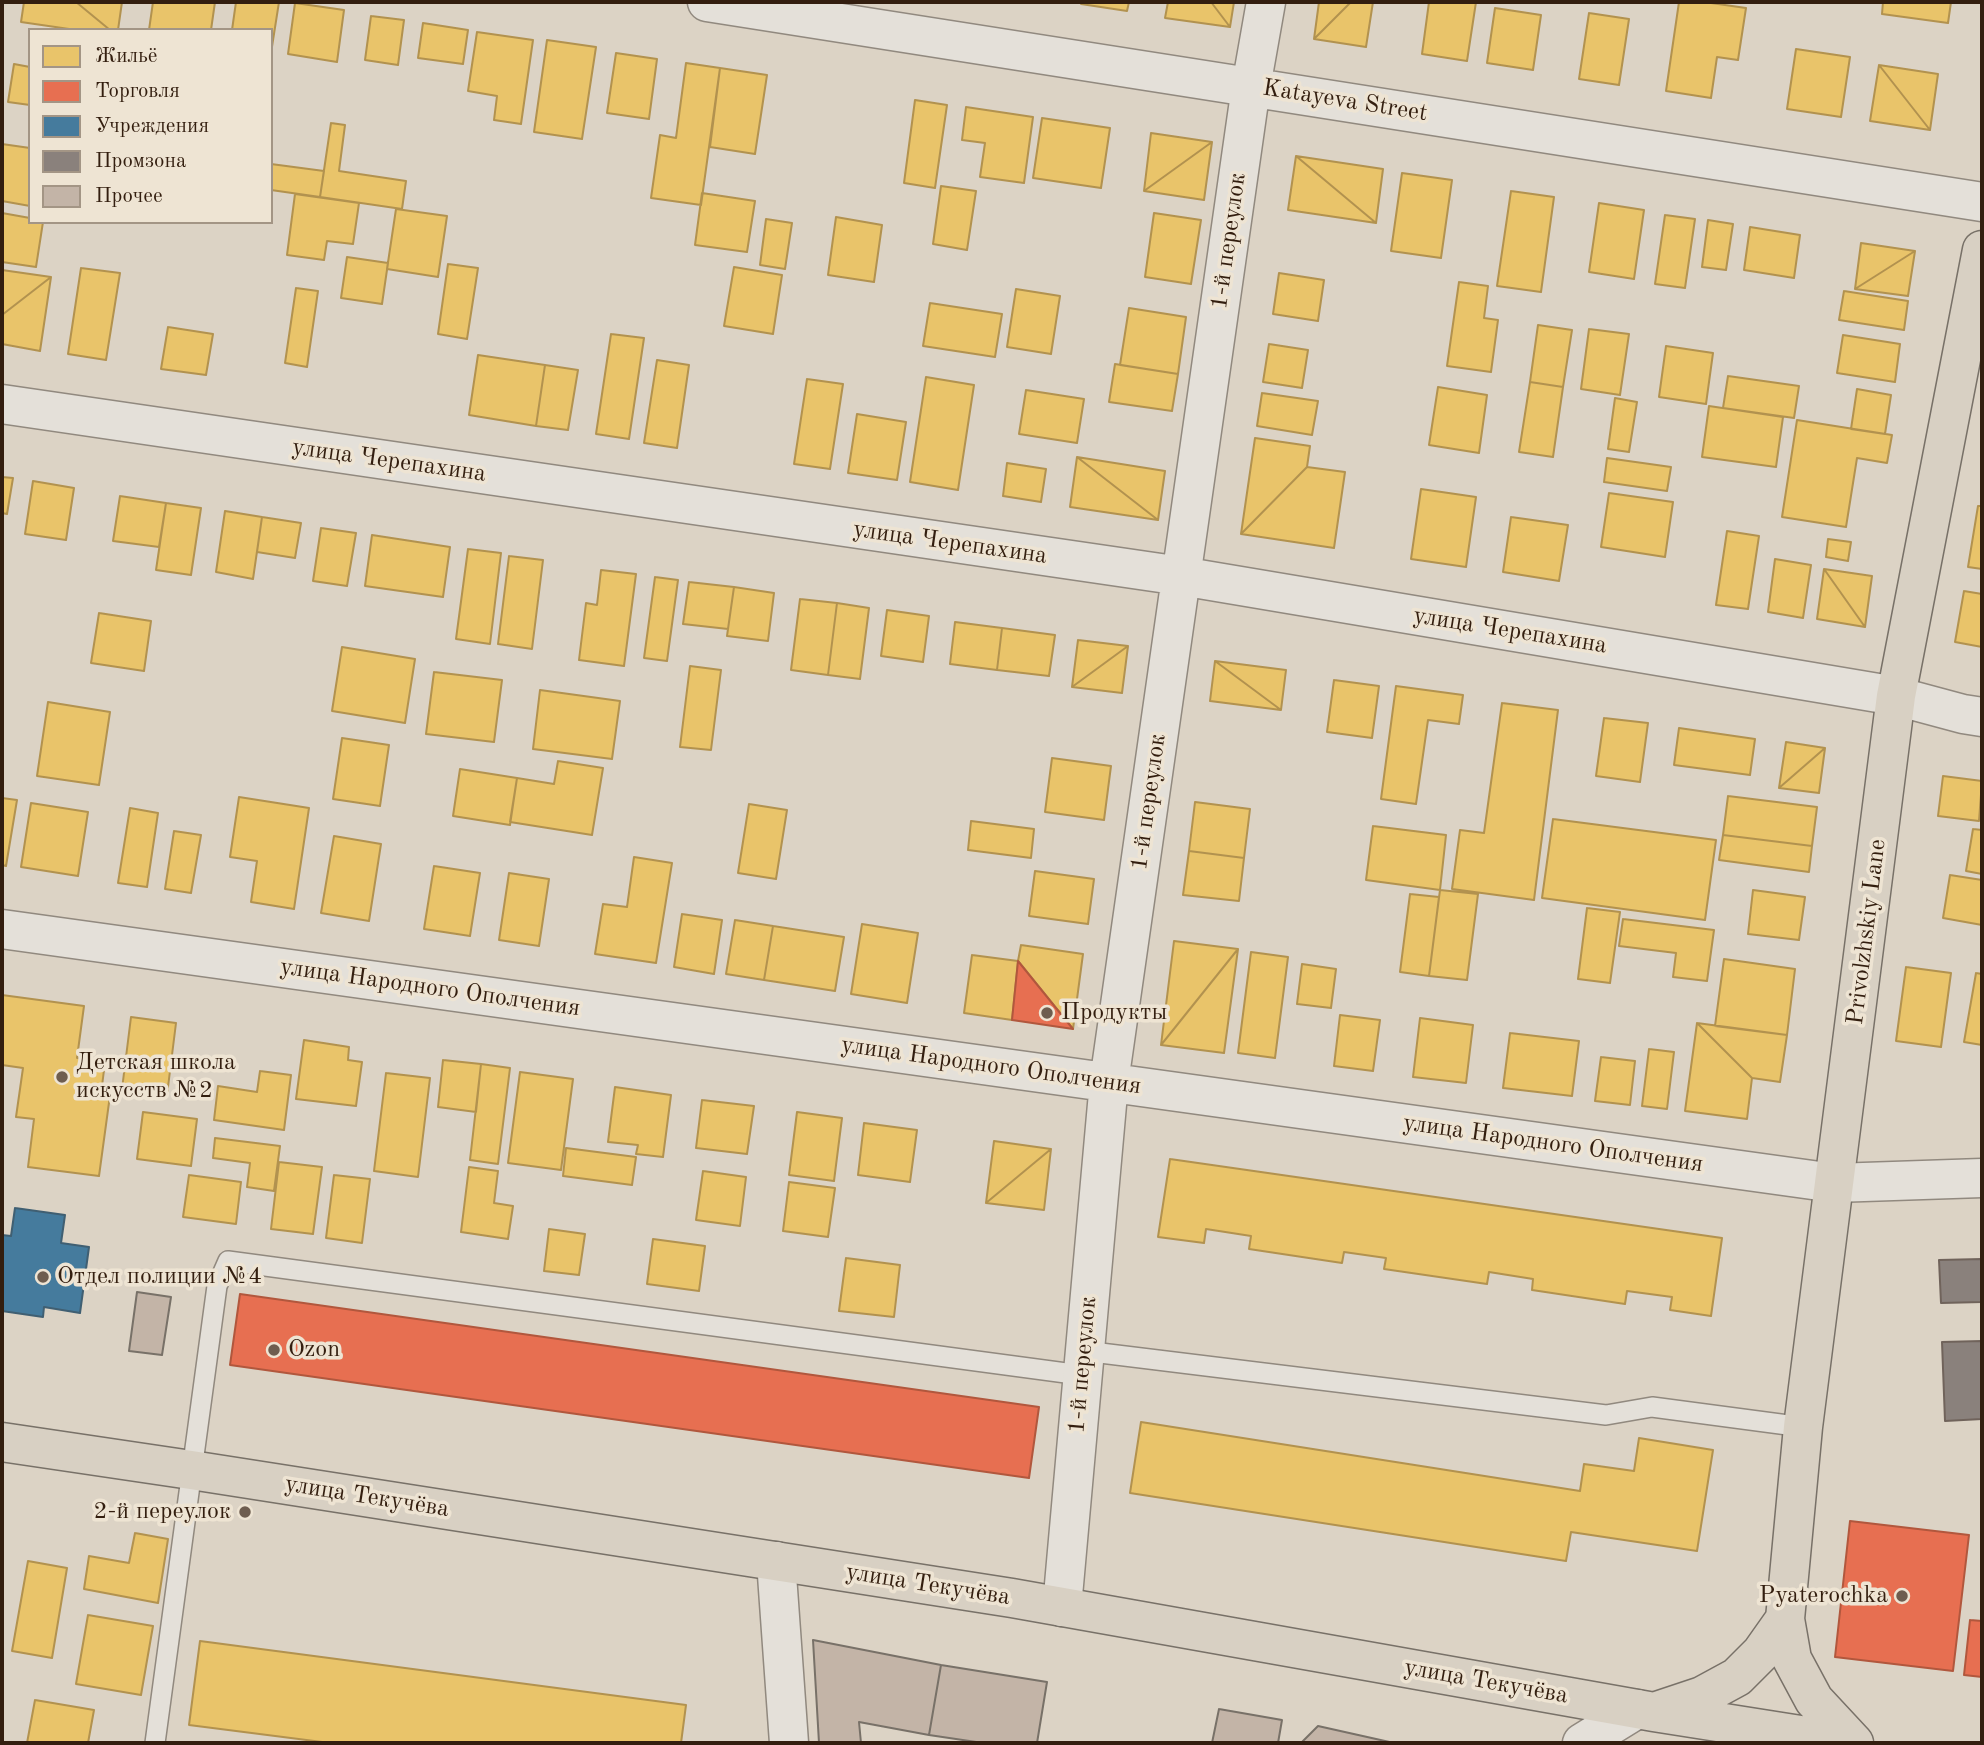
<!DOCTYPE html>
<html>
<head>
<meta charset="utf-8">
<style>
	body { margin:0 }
	#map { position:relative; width:1984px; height:1745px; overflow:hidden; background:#dcd3c5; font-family:"Old Standard TT",serif }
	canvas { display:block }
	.frame { position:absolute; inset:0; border:4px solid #331e0f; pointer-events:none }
	.legend { position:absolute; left:28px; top:28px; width:245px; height:196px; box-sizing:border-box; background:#eee4d3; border:2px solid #a39585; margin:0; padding:9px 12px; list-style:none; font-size:21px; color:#331e0f }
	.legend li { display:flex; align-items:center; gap:14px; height:35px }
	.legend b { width:35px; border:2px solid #a39585 }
</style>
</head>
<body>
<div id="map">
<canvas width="1984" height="1745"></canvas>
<div class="frame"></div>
<ul class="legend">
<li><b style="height:19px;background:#e9c46a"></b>Жильё</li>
<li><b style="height:19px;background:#e76f51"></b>Торговля</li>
<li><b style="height:19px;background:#457b9d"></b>Учреждения</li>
<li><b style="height:19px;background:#8a817c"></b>Промзона</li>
<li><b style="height:19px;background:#c3b4a7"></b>Прочее</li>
</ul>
</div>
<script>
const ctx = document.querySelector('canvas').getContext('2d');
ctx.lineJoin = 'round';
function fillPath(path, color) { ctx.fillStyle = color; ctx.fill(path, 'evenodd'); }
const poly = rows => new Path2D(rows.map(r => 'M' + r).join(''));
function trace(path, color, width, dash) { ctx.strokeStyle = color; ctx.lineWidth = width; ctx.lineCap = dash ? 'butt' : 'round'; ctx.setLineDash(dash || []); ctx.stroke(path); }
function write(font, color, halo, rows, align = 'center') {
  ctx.font = font + ' "Old Standard TT",serif'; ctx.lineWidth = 7; ctx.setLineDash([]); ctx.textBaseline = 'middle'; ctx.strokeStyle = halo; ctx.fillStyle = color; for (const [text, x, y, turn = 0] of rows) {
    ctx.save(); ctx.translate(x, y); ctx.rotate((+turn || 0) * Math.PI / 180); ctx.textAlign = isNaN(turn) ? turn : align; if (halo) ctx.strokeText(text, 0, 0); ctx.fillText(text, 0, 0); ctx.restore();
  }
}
const homes = poly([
	[24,2,76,2,110,30,76,30,21,22,24,2],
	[76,2,122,2,118,30,110,30,76,2],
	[153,2,215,2,211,30,149,30,153,2],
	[236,2,279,2,271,53,271,30,232,30,236,2],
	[1082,2,1129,2,1127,11,1081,4,1082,2],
	[1168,2,1211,2,1230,27,1165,18,1168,2],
	[1211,2,1234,2,1230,27,1211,2],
	[1319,2,1351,2,1314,39,1319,2],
	[1351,2,1373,2,1366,47,1314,39,1351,2],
	[1429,2,1476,2,1467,61,1422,54,1429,2],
	[1679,2,1704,2,1746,8,1738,60,1717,57,1711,98,1666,91,1679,2],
	[1883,2,1951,2,1948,23,1882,14,1883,2],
	[295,3,344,10,337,62,288,54,295,3],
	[1495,8,1541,15,1533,70,1487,63,1495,8],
	[1589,13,1629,19,1619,85,1579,79,1589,13],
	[371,16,404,20,398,65,365,60,371,16],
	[423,23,468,30,463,64,418,58,423,23],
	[477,32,533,40,521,124,494,120,497,96,468,91,477,32],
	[547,40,596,47,582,139,534,132,547,40],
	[1796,49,1850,57,1841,117,1787,109,1796,49],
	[616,53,657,59,649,119,607,113,616,53],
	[686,63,720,68,701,205,651,198,660,135,676,138,686,63],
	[14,64,30,67,30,105,8,102,14,64],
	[1879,65,1938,74,1930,130,1879,65],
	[1879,65,1930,130,1870,121,1879,65],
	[720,68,767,75,755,154,710,147,720,68],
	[915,100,947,105,935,188,904,183,915,100],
	[966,107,1033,117,1024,183,980,177,985,143,962,140,966,107],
	[1042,118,1110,128,1101,188,1033,178,1042,118],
	[331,123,345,125,339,171,406,181,402,209,320,197,331,123],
	[1151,133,1212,142,1144,191,1151,133],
	[1212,142,1204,200,1144,191,1212,142],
	[2,144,30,148,30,206,2,201,2,144],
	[1296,156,1376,223,1288,210,1296,156],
	[1296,156,1383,169,1376,223,1296,156],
	[271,164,324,171,320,197,271,190,271,164],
	[1402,173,1452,180,1441,258,1391,251,1402,173],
	[941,186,976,191,967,250,933,244,941,186],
	[1511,191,1554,197,1541,292,1497,286,1511,191],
	[702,193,755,201,747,252,695,245,702,193],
	[295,194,359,203,353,244,327,241,324,260,287,255,295,194],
	[1599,203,1644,210,1634,279,1589,272,1599,203],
	[396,209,447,216,438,277,387,269,396,209],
	[2,213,30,218,30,222,43,222,36,267,2,262,2,213],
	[1154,213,1201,220,1191,284,1145,277,1154,213],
	[1665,215,1695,219,1685,288,1655,284,1665,215],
	[836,217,882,225,874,282,828,275,836,217],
	[766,219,792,223,785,269,760,265,766,219],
	[1708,220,1733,224,1726,270,1702,267,1708,220],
	[1750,227,1800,235,1794,278,1744,270,1750,227],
	[1861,243,1915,251,1855,289,1861,243],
	[1915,251,1908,296,1855,289,1915,251],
	[347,257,388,263,382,304,341,298,347,257],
	[448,264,478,268,467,339,438,334,448,264],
	[734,267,782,275,773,334,724,326,734,267],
	[81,268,120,273,106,360,68,354,81,268],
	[2,270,51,277,2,315,2,270],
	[1279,273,1324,280,1318,321,1273,314,1279,273],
	[51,277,40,351,2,344,2,315,51,277],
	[1459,282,1488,286,1484,318,1498,320,1491,372,1447,366,1459,282],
	[296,288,318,291,307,367,285,363,296,288],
	[1016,289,1060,296,1051,354,1007,347,1016,289],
	[1844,291,1908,301,1904,330,1839,320,1844,291],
	[930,303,1002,314,995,357,923,346,930,303],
	[1129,308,1186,317,1178,374,1120,365,1129,308],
	[1538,325,1572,330,1563,387,1530,382,1538,325],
	[168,327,213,334,206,375,161,369,168,327],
	[1589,329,1629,334,1620,395,1581,389,1589,329],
	[611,334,644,338,629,439,596,434,611,334],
	[1843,335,1900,344,1895,382,1837,373,1843,335],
	[1269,344,1308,350,1302,388,1263,382,1269,344],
	[1666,346,1713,353,1706,404,1659,397,1666,346],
	[478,355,545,365,536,426,469,415,478,355],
	[657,360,689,365,677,448,644,443,657,360],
	[1115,364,1178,374,1172,411,1109,402,1115,364],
	[545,365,578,370,568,430,536,426,545,365],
	[1728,376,1799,386,1794,418,1723,408,1728,376],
	[926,377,974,385,958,490,910,482,926,377],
	[807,379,843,384,830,469,794,464,807,379],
	[1530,382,1563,387,1553,457,1519,452,1530,382],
	[1438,387,1487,395,1479,453,1429,445,1438,387],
	[1857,389,1891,395,1885,434,1851,429,1857,389],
	[1026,390,1084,399,1077,443,1019,434,1026,390],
	[1262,393,1318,401,1312,435,1257,426,1262,393],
	[1615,398,1637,402,1629,452,1608,449,1615,398],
	[1709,406,1783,417,1776,467,1702,457,1709,406],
	[857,414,906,422,897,480,848,473,857,414],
	[1797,420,1892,435,1887,463,1857,458,1846,527,1782,517,1797,420],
	[1255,438,1310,446,1307,467,1241,534,1255,438],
	[1077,457,1165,471,1158,520,1077,457],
	[1077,457,1158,520,1070,507,1077,457],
	[1607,458,1671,467,1667,491,1604,482,1607,458],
	[1007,463,1046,469,1041,502,1003,496,1007,463],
	[1307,467,1345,472,1334,548,1241,534,1307,467],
	[2,477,13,478,7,514,2,513,2,477],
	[33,481,74,488,66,540,25,534,33,481],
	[1421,489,1476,497,1466,567,1411,559,1421,489],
	[1609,493,1673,502,1665,557,1601,547,1609,493],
	[120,496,166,503,159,547,113,541,120,496],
	[166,503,201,508,191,575,156,570,166,503],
	[1978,506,1982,506,1982,569,1968,567,1978,506],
	[225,511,262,517,253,579,216,572,225,511],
	[262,517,301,523,295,558,257,552,262,517],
	[1511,517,1568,525,1559,581,1503,572,1511,517],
	[321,528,356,533,347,586,313,581,321,528],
	[1727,531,1759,536,1748,609,1716,605,1727,531],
	[372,535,450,547,443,597,365,586,372,535],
	[1828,539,1851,542,1848,561,1826,557,1828,539],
	[468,549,501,553,490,644,456,639,468,549],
	[509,556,543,560,532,649,498,644,509,556],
	[1775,559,1811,565,1803,618,1768,612,1775,559],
	[1824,569,1865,627,1817,619,1824,569],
	[1824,569,1872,576,1865,627,1824,569],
	[601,570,636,574,624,666,579,660,586,603,597,605,601,570],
	[655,577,678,580,667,661,644,658,655,577],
	[689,582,734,587,728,629,683,624,689,582],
	[734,587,774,593,768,641,727,636,734,587],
	[1964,591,1982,594,1982,647,1955,642,1964,591],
	[800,599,837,603,828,675,791,670,800,599],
	[837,603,869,608,860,679,828,675,837,603],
	[887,610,929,616,923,662,881,656,887,610],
	[99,613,151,621,144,671,91,663,99,613],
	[955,622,1002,628,997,670,950,664,955,622],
	[1002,628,1055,635,1049,676,997,670,1002,628],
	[1078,640,1128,646,1072,687,1078,640],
	[1128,646,1122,693,1072,687,1128,646],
	[342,647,415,659,405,723,332,711,342,647],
	[1215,661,1281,710,1210,701,1215,661],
	[1215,661,1286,670,1281,710,1215,661],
	[690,666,721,670,711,750,680,747,690,666],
	[434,672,502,680,494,742,426,734,434,672],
	[1334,680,1379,686,1372,738,1327,732,1334,680],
	[1396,686,1463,695,1459,724,1428,720,1416,804,1381,799,1396,686],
	[540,690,620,701,612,759,533,749,540,690],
	[48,702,110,712,99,785,37,776,48,702],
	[1502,703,1558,710,1534,900,1452,889,1460,830,1484,833,1502,703],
	[1604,718,1648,723,1640,782,1596,776,1604,718],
	[1679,728,1755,739,1750,775,1674,765,1679,728],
	[342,738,389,745,380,806,333,799,342,738],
	[1786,742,1825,748,1779,788,1786,742],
	[1825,748,1819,793,1779,788,1825,748],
	[1052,758,1111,766,1104,820,1045,812,1052,758],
	[558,761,603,768,592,835,510,822,517,778,554,784,558,761],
	[460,769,517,778,510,825,453,816,460,769],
	[1943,776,1982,781,1979,821,1938,816,1943,776],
	[1728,796,1817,807,1812,846,1723,835,1728,796],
	[239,797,309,808,294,909,251,902,257,861,230,857,239,797],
	[2,798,17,800,6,866,2,865,2,798],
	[1195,802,1250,809,1244,858,1189,851,1195,802],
	[31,803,88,812,78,876,21,867,31,803],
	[749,804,787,810,776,879,738,873,749,804],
	[130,808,158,813,147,887,118,883,130,808],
	[1553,819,1716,840,1705,920,1542,898,1553,819],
	[971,821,1034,829,1031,858,968,850,971,821],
	[1373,826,1446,835,1440,890,1366,880,1373,826],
	[1973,829,1982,830,1982,874,1966,871,1973,829],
	[174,831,201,835,191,893,165,889,174,831],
	[1723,835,1812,846,1809,872,1719,860,1723,835],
	[334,836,381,844,369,921,321,913,334,836],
	[1189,851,1244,858,1239,901,1183,895,1189,851],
	[634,857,672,863,656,963,595,954,603,904,627,907,634,857],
	[434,866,480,873,470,936,424,929,434,866],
	[1035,871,1094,879,1088,924,1029,916,1035,871],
	[509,873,549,879,539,946,499,940,509,873],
	[1950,875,1982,880,1982,925,1943,918,1950,875],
	[1440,890,1478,894,1467,980,1429,976,1440,890],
	[1753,890,1805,897,1799,940,1748,934,1753,890],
	[1410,894,1439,897,1429,976,1400,972,1410,894],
	[1587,908,1620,912,1610,983,1578,979,1587,908],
	[682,914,722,920,714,974,674,967,682,914],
	[1623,919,1714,930,1707,981,1673,977,1676,953,1619,946,1623,919],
	[735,920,773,926,764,980,726,974,735,920],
	[862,924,918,933,907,1003,851,994,862,924],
	[773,926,844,937,835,991,764,980,773,926],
	[1174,941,1238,949,1161,1045,1174,941],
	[1021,945,1083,954,1073,1029,1018,961,1021,945],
	[1238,949,1224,1053,1161,1045,1238,949],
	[1251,952,1288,957,1275,1058,1238,1053,1251,952],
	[972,955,1018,961,1012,1020,964,1013,972,955],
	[1724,959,1795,969,1787,1035,1715,1026,1724,959],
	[1302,964,1336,969,1331,1008,1297,1004,1302,964],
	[1906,967,1951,973,1941,1047,1896,1041,1906,967],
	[1976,973,1982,974,1982,1045,1964,1042,1976,973],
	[2,995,84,1006,77,1058,105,1062,102,1086,111,1088,99,1176,28,1167,34,1119,16,1117,23,1068,2,1065,2,995],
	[1340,1015,1380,1020,1373,1071,1334,1066,1340,1015],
	[131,1017,176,1023,167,1095,122,1089,131,1017],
	[1420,1018,1473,1025,1466,1083,1413,1077,1420,1018],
	[1697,1023,1752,1078,1747,1119,1685,1111,1697,1023],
	[1697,1023,1787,1035,1780,1082,1752,1078,1697,1023],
	[1510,1033,1579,1041,1572,1096,1503,1088,1510,1033],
	[304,1040,349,1047,348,1060,362,1062,356,1106,296,1099,304,1040],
	[1649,1049,1674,1052,1667,1109,1642,1106,1649,1049],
	[1601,1057,1635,1061,1630,1105,1595,1101,1601,1057],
	[443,1060,481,1064,476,1112,438,1107,443,1060],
	[481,1064,510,1068,498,1164,470,1160,481,1064],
	[260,1071,291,1075,284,1130,214,1120,218,1086,257,1092,260,1071],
	[520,1072,573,1079,561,1170,508,1163,520,1072],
	[386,1073,430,1078,418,1177,374,1171,386,1073],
	[615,1087,671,1095,663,1157,636,1154,638,1145,608,1142,615,1087],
	[702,1100,754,1106,747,1154,696,1148,702,1100],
	[143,1112,197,1119,191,1166,137,1159,143,1112],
	[797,1112,842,1118,834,1181,789,1175,797,1112],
	[864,1123,917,1130,910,1182,858,1175,864,1123],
	[215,1138,280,1146,274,1191,247,1187,250,1163,213,1158,215,1138],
	[994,1141,1051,1149,986,1203,994,1141],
	[566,1148,636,1157,632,1185,563,1176,566,1148],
	[1051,1149,1044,1210,986,1203,1051,1149],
	[1170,1159,1722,1238,1711,1316,1670,1310,1672,1297,1627,1291,1625,1304,1532,1290,1533,1279,1489,1272,1487,1284,1384,1269,1386,1258,1344,1252,1342,1263,1249,1249,1251,1236,1206,1229,1204,1243,1158,1237,1170,1159],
	[279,1162,322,1167,313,1234,271,1229,279,1162],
	[469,1167,498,1171,494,1203,513,1206,508,1239,461,1232,469,1167],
	[703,1171,746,1177,740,1226,696,1220,703,1171],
	[189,1175,241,1182,236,1224,183,1217,189,1175],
	[334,1175,370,1179,362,1243,326,1238,334,1175],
	[789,1182,835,1188,828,1237,783,1231,789,1182],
	[549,1229,585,1234,579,1275,544,1271,549,1229],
	[653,1239,705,1246,699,1291,647,1284,653,1239],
	[846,1258,900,1265,894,1317,839,1311,846,1258],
	[1141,1422,1580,1491,1584,1464,1634,1471,1639,1438,1713,1450,1697,1551,1571,1532,1566,1561,1130,1493,1141,1422],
	[135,1533,168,1539,158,1603,84,1589,89,1556,129,1563,135,1533],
	[28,1561,67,1568,52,1658,12,1651,28,1561],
	[88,1615,153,1626,141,1695,76,1684,88,1615],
	[200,1641,686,1705,681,1743,330,1743,189,1725,200,1641],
	[35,1700,94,1710,88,1743,27,1743,35,1700]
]);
fillPath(homes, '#e9c46a');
trace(homes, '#b2924f', 2);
const shops = poly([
	[1018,961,1073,1029,1012,1020,1018,961],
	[240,1294,1039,1407,1029,1478,230,1365,240,1294],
	[1850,1521,1969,1535,1953,1671,1835,1657,1850,1521],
	[1970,1620,1982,1621,1982,1677,1964,1675,1970,1620]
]);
fillPath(shops, '#e76f51');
trace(shops, '#b1573d', 2);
const public = poly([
	[15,1208,65,1215,61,1243,89,1247,80,1313,44,1307,43,1317,2,1311,2,1235,11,1236,15,1208]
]);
fillPath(public, '#457b9d');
trace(public, '#405f72', 2);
const industry = poly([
	[1982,1259,1982,1302,1941,1303,1939,1260,1982,1259],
	[1982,1341,1982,1419,1945,1421,1942,1342,1982,1341]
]);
fillPath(industry, '#8a817c');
trace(industry, '#70635b', 2);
const building = poly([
	[137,1292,171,1297,162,1355,129,1351,137,1292],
	[813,1640,941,1665,929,1735,859,1722,861,1743,819,1743,813,1640],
	[941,1665,1047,1682,1037,1743,983,1743,929,1735,941,1665],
	[1219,1709,1282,1720,1278,1743,1212,1743,1219,1709],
	[1318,1726,1394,1743,1301,1743,1318,1726]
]);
fillPath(building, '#c3b4a7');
trace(building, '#787168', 2);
const lane = poly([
	[1084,1351,1606,1415,1652,1407,1803,1427],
	[155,1743,217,1286,228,1261,1081,1375]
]);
const street = poly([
	[707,2,1982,202],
	[2,404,1181,576,1896,696,1963,714,1982,717],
	[2,929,1834,1183,1982,1178],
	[776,1561,789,1743],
	[1062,1607,1109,1082,1251,87,1266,2],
	[1582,1743,1637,1709]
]);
const primary = poly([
	[2,1442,191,1470,1012,1598,1654,1712,1851,1743],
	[1657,1711,1702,1696,1737,1677,1761,1653,1785,1619],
	[1854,1743,1814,1700,1792,1659,1785,1619,1803,1427,1896,696,1982,250]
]);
trace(lane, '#91897f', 22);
trace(street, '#91897f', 41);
trace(primary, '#787168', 41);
trace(lane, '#e4e0d9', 19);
trace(street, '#e4e0d9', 38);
trace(primary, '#d8d0c3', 38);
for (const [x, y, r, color] of [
	[1047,1013,7,"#6e5d4f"],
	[62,1077,7,"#6e5d4f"],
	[43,1277,7,"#6e5d4f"],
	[274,1350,7,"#6e5d4f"],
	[245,1512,7,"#6e5d4f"],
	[1902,1596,7,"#6e5d4f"]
]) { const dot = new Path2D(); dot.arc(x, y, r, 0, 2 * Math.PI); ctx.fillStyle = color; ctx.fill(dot); trace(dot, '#eee4d3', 2.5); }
write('24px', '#331e0f', '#eee4d3', [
	["Katayeva Street",1345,101,9],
	["1-й переулок",1229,241,-82],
	["улица Черепахина",389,461,8],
	["улица Черепахина",950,543,8],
	["улица Черепахина",1510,631,9],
	["1-й переулок",1149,802,-82],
	["Privolzhskiy Lane",1867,932,-83],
	["улица Народного Ополчения",430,988,8],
	["улица Народного Ополчения",991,1066,8],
	["улица Народного Ополчения",1553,1144,8],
	["1-й переулок",1083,1365,-85],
	["улица Текучёва",367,1497,9],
	["улица Текучёва",928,1585,9],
	["улица Текучёва",1486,1682,10]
]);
write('24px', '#331e0f', '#eee4d3', [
	["Продукты",1061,1013],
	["Детская школа",76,1063],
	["искусств №2",76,1091],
	["Отдел полиции №4",57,1277],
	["Ozon",288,1350],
	["2-й переулок",231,1512,"right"],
	["Pyaterochka",1888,1596,"right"]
], 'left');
</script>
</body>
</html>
